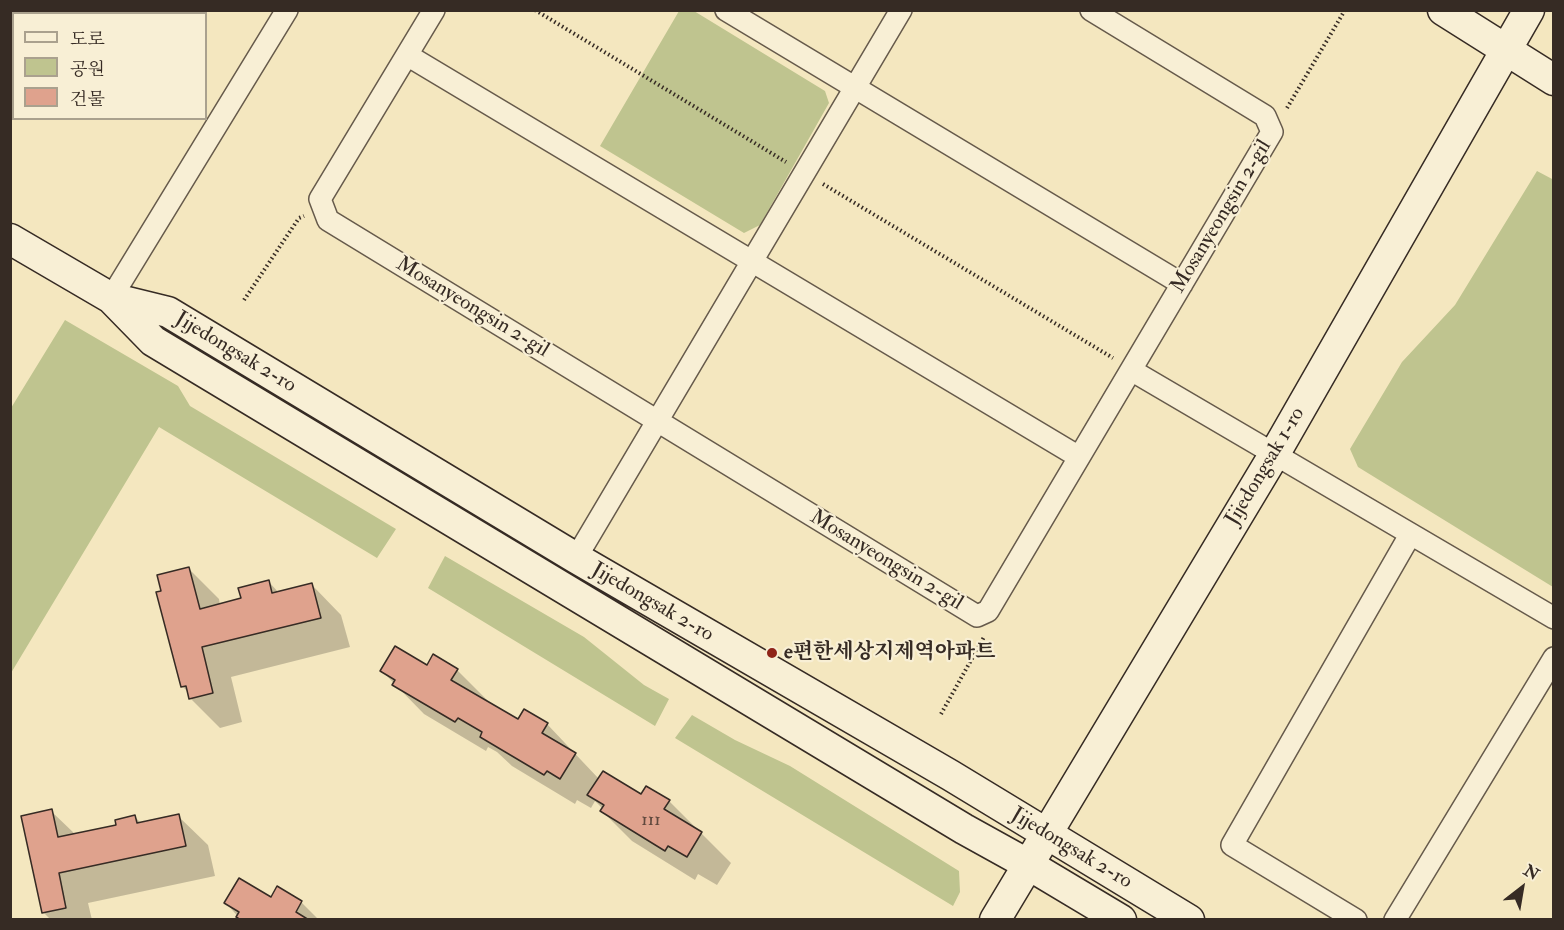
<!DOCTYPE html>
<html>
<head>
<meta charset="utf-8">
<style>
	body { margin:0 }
	#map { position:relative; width:1564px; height:930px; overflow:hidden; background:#f4e7bf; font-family:"IM FELL Double Pica","Noto Serif KR",serif }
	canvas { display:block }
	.frame { position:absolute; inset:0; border:12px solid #362b24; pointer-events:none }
	.legend { position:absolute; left:12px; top:12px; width:195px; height:108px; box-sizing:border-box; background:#f8efd5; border:2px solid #aaa18e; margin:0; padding:8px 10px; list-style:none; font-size:18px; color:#362b24 }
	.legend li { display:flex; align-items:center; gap:12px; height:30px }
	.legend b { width:30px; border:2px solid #aaa18e }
	.north { position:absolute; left:1492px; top:858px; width:60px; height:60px; -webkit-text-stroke:4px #f8efd5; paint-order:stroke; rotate:31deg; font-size:16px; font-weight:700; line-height:24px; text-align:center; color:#362b24 }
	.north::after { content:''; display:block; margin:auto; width:21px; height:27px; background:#362b24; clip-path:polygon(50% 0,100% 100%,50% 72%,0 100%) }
</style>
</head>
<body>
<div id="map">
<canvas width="1564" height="930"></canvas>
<div class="frame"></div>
<ul class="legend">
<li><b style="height:8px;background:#f8efd5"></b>도로</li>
<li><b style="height:16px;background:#bfc48f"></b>공원</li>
<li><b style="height:16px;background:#dfa28d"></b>건물</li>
</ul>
<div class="north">N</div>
</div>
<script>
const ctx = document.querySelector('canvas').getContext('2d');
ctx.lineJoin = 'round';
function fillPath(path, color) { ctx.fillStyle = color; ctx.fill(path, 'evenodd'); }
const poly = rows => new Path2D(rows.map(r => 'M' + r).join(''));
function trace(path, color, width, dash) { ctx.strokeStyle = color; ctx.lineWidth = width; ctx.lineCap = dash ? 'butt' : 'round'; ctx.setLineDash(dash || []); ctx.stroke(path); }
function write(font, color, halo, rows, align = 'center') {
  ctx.font = font + ' "IM FELL Double Pica","Noto Serif KR",serif'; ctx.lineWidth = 4.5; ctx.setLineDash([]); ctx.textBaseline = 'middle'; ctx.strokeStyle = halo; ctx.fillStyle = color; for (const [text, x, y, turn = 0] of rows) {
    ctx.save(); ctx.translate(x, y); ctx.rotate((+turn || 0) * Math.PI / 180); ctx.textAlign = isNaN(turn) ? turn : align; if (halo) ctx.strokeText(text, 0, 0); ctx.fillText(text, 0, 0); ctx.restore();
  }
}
fillPath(poly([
	[679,11,694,11,825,91,829,103,760,225,744,233,600,146],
	[1537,171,1554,180,1553,587,1358,467,1350,449,1402,362,1455,305],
	[65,320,178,386,190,406,396,529,377,558,159,427,11,673,11,408],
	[445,556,584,637,644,685,669,699,655,726,428,588],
	[692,715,735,740,790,766,959,871,960,892,953,906,675,738]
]), '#bfc48f');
fillPath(poly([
	[189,569,219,599,220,605,242,599,269,582,279,593,312,585,341,615,350,647,231,677,242,722,220,728,190,698,189,693,182,686],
	[427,667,457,670,487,700,486,702,519,721,547,724,599,779,641,796,669,801,731,863,717,885,698,874,695,880,632,841,602,811,603,809,595,801,591,808,577,800,575,804,512,766,497,752,488,747,486,751,424,714,382,671],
	[51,811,76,835,118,826,135,817,141,823,178,816,208,845,215,876,88,903,92,920,51,920,43,912],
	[272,899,301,902,319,920,241,920,226,903]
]), '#0003');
const building = poly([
	[189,567,200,609,241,598,238,588,269,580,272,593,312,583,321,618,202,647,213,693,189,699,186,686,181,687,156,592,161,591,157,575,189,567],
	[395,646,427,665,433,654,458,669,451,680,518,719,524,709,548,723,542,733,576,753,560,779,547,771,544,775,480,737,482,732,458,718,455,722,392,685,395,680,380,671,395,646],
	[603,771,641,794,646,786,670,800,664,809,702,832,687,857,668,846,665,851,600,811,604,805,587,795,603,771],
	[52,809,58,837,116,825,115,820,135,815,137,823,179,814,186,846,59,873,66,908,42,913,21,816,52,809],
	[239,878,271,897,277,886,302,901,296,912,309,920,241,920,236,917,239,912,224,903,239,878]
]);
fillPath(building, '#dfa28d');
trace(building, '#362b24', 1.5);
const street = poly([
	[434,10,320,199,328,220,977,616,988,611,1272,132,1265,116,1091,10],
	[726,10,1182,284],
	[407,55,1079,457],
	[111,298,287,10],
	[1131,370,1554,618],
	[576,558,901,10],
	[1356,920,1232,845,1410,535],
	[1395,920,1554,658]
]);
const secondary = poly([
	[1443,10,1554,80],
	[10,239,111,298],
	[995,920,1274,455,1529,10],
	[1121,920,1029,865,964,829,153,341,111,298,168,312,576,558,950,775,1189,920]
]);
trace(street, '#665a4b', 24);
trace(secondary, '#362b24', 33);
trace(poly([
	[535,10,786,162],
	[1287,108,1345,10],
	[823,184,1113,358],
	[244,300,299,218,304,216],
	[941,714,984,637]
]), '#362b24', 4, [1.5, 3]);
trace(street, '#f8efd5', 21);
trace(secondary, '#f8efd5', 30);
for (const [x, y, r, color] of [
	[772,653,6,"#8f2418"]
]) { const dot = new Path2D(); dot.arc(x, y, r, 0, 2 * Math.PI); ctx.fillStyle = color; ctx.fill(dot); trace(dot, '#f8efd5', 2); }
write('18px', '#60493e', null, [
	["111",651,821]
]);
write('21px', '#362b24', '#f8efd5', [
	["Mosanyeongsin 2-gil",1222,217,-59],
	["Mosanyeongsin 2-gil",472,308,31],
	["Jijedongsak 2-ro",235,353,31],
	["Jijedongsak 1-ro",1266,467,-59],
	["Mosanyeongsin 2-gil",886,561,31],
	["Jijedongsak 2-ro",652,603,30],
	["Jijedongsak 2-ro",1071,849,31]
]);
write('bold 21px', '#362b24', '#f8efd5', [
	["e편한세상지제역아파트",784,653]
], 'left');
</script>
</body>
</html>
